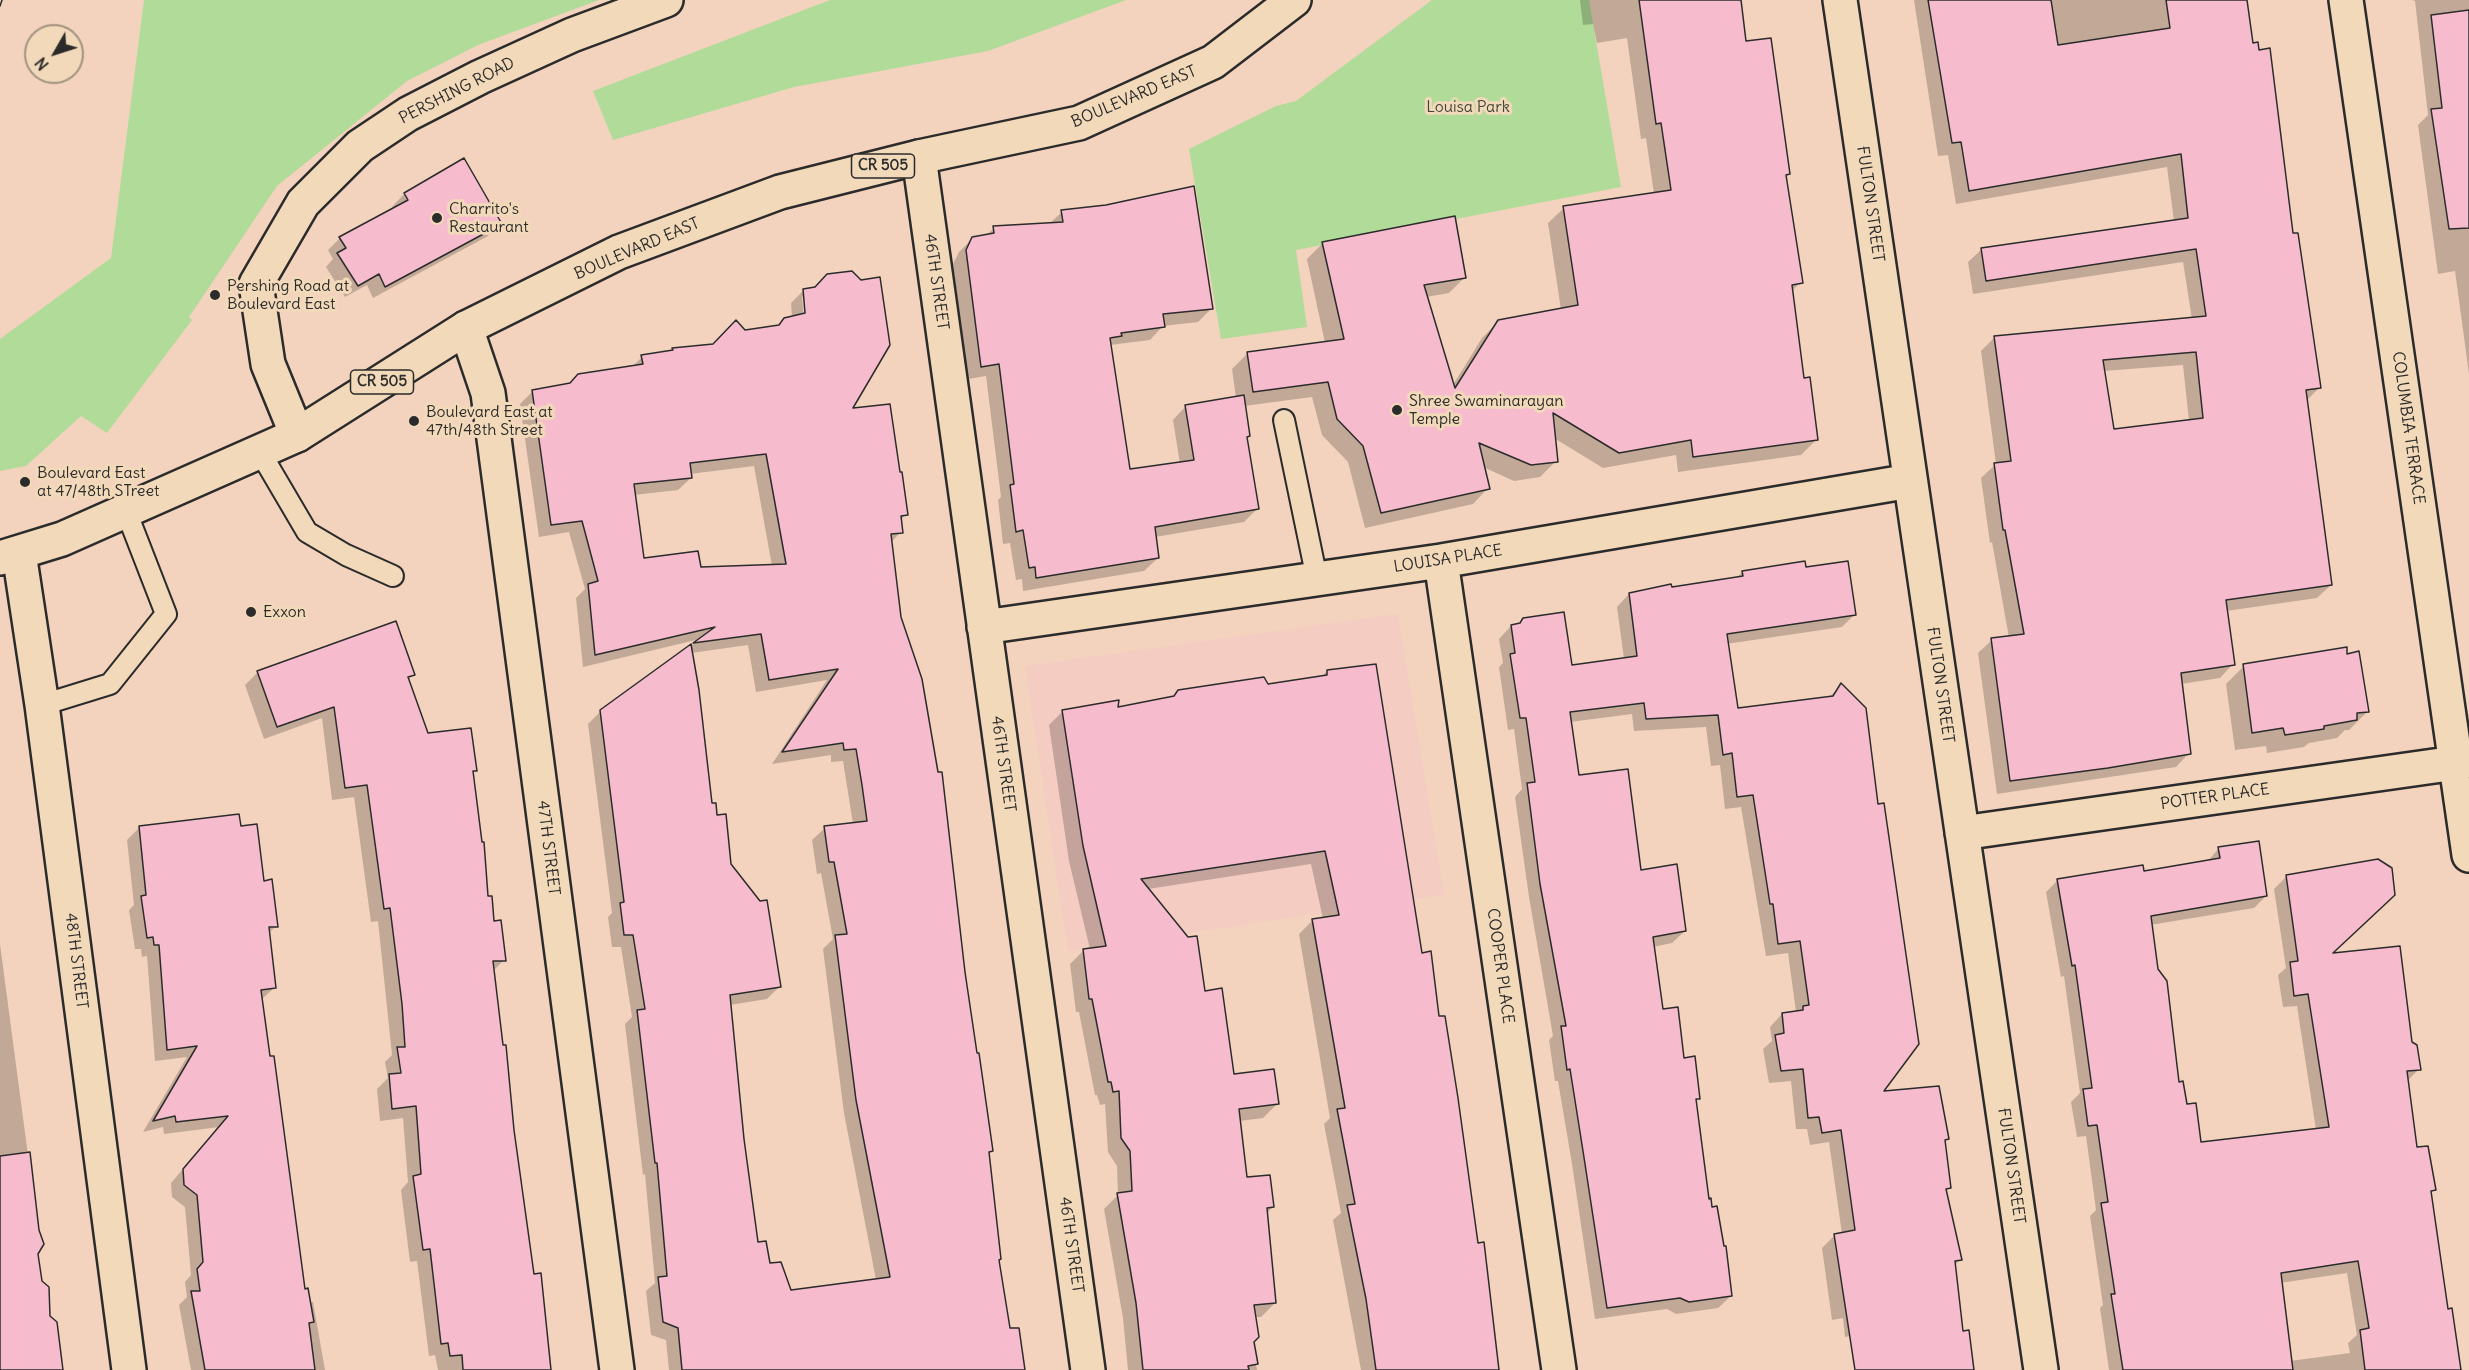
<!DOCTYPE html>
<html>
<head>
<meta charset="utf-8">
<style>
	body { margin:0 }
	#map { position:relative; width:2469px; height:1370px; overflow:hidden; background:#f3d3bd; font-family:Delius,sans-serif }
	canvas { display:block }
	.north { position:absolute; left:24px; top:24px; width:60px; height:60px; box-sizing:border-box; background:#f2d9b9; border:2px solid #a29380; border-radius:50%; rotate:231deg; font-size:16px; font-weight:700; line-height:24px; text-align:center; color:#2b2b2b }
	.north::after { content:''; display:block; margin:auto; width:21px; height:27px; background:#2b2b2b; clip-path:polygon(50% 0,100% 100%,50% 72%,0 100%) }
</style>
</head>
<body>
<div id="map">
<canvas width="2469" height="1370"></canvas>
<div class="north">N</div>
</div>
<script>
const ctx = document.querySelector('canvas').getContext('2d');
ctx.lineJoin = 'round';
function fillPath(path, color) { ctx.fillStyle = color; ctx.fill(path, 'evenodd'); }
const poly = rows => new Path2D(rows.map(r => 'M' + r).join(''));
function trace(path, color, width, dash) { ctx.strokeStyle = color; ctx.lineWidth = width; ctx.lineCap = dash ? 'butt' : 'round'; ctx.setLineDash(dash || []); ctx.stroke(path); }
function write(font, color, halo, rows, align = 'center') {
  ctx.font = font + ' Delius,sans-serif'; ctx.lineWidth = 6; ctx.setLineDash([]); ctx.textBaseline = 'middle'; ctx.strokeStyle = halo; ctx.fillStyle = color; for (const [text, x, y, turn = 0] of rows) {
    ctx.save(); ctx.translate(x, y); ctx.rotate((+turn || 0) * Math.PI / 180); ctx.textAlign = isNaN(turn) ? turn : align; if (halo) ctx.strokeText(text, 0, 0); ctx.fillText(text, 0, 0); ctx.restore();
  }
}
fillPath(poly([
	[1398,614,1444,895,1068,951,1025,666]
]), '#f4ccc2');
fillPath(poly([
	[144,0,599,0,478,45,407,81,277,186,189,317,192,320,107,433,81,416,26,466,0,471,0,339,111,258],
	[830,0,1126,0,988,51,794,87,613,140,593,91],
	[1432,0,1589,0,1621,187,1296,250,1307,327,1221,339,1189,149,1276,106,1296,101]
]), '#b1db98');
fillPath(poly([
	[1580,0,1740,0,1745,43,1789,174,1785,177,1801,282,1791,292,1802,380,1817,439,1801,455,1678,472,1676,455,1603,468,1554,438,1556,461,1540,477,1514,481,1483,467,1488,488,1473,504,1365,528,1348,462,1322,435,1312,397,1244,406,1249,436,1246,438,1257,509,1244,522,1155,537,1158,558,1144,571,1023,591,1022,579,1016,580,1010,543,1003,544,998,500,1001,497,986,376,968,379,953,264,959,252,973,238,986,236,994,228,1049,224,1062,212,1212,308,1198,322,1163,326,1150,340,1110,345,1129,470,1180,464,1173,420,1186,406,1236,398,1232,369,1248,353,1325,343,1307,259,1323,243,1465,277,1449,293,1426,297,1453,385,1482,338,1499,321,1561,310,1548,223,1564,208,1654,194,1646,138,1641,139,1627,38,1597,43,1593,24,1583,25],
	[1914,0,2245,0,2319,388,2306,401,2331,585,2317,598,2226,611,2233,664,2220,678,2181,684,2189,753,2176,767,1997,794,1978,653,1992,640,2009,638,1992,542,1990,543,1981,478,1996,464,1981,351,1995,337,2192,319,2183,262,1973,294,1968,262,1982,249,2174,221,2167,167,1956,204,1948,155,1938,156],
	[2183,365,2189,421,2113,431,2103,371],
	[2412,0,2469,0,2469,374,2455,271,2438,274,2418,125,2428,115,2415,1],
	[464,160,501,224,488,236,373,298,367,285,345,297,326,267,333,259,328,250,340,238,394,209,392,207,404,194],
	[804,290,850,410,906,514,900,521,901,532,890,543,900,617,963,972,991,1151,987,1154,997,1261,1009,1330,1024,1370,669,1370,666,1340,651,1335,646,1291,655,1283,645,1174,643,1175,625,1024,632,1017,621,947,612,947,608,917,612,913,588,724,601,711,700,639,583,667,576,598,585,589,569,532,539,537,520,404,532,392,569,385,632,367,642,357,669,352,673,349,713,346,745,331,777,327,784,319,792,317,791,303],
	[805,294,807,320,804,320,802,297],
	[754,466,772,566,700,568,643,559,634,495,678,490,691,478,690,474],
	[748,645,756,692,827,680,772,764,831,755,831,762,843,761,853,824,825,828,812,840,817,874,821,873,833,939,823,949,844,1113,876,1280,790,1291,769,1265,757,1243,742,1139,730,1005,767,999,779,987,729,865,711,805,691,653],
	[1805,568,1855,614,1842,627,1726,644,1736,710,1828,698,1841,686,1881,1092,1947,1139,1944,1142,1949,1188,1945,1191,1961,1259,1954,1266,1962,1333,1972,1370,1855,1370,1850,1336,1845,1337,1843,1318,1832,1320,1822,1248,1835,1235,1842,1234,1829,1142,1810,1145,1807,1129,1796,1129,1791,1081,1769,1083,1763,1049,1772,1041,1770,1027,1782,1014,1796,1012,1788,953,1766,956,1741,807,1725,809,1720,765,1711,766,1706,727,1634,731,1632,714,1570,722,1578,777,1640,872,1685,931,1672,943,1653,947,1661,1010,1698,1098,1695,1102,1707,1201,1731,1296,1718,1308,1676,1314,1667,1309,1595,1319,1572,1164,1558,1081,1555,1081,1549,1040,1553,1036,1529,897,1515,797,1522,789,1514,729,1508,730,1499,667,1503,663,1499,639,1511,626,1571,667,1624,659,1617,607,1629,594,1736,579,1742,572],
	[2346,656,2367,712,2349,730,2345,730,2337,738,2309,743,2304,747,2267,753,2266,746,2235,750,2226,684,2244,666],
	[1327,671,1421,954,1438,1018,1497,1370,1361,1370,1333,1220,1341,1213,1324,1124,1330,1118,1299,934,1313,920,1323,919,1311,864,1148,889,1204,992,1232,1075,1277,1104,1263,1118,1239,1121,1245,1179,1273,1207,1266,1214,1275,1303,1261,1317,1254,1317,1252,1341,1257,1370,1128,1370,1123,1318,1104,1209,1118,1195,1117,1166,1108,1152,1105,1104,1100,1105,1097,1095,1095,1095,1079,1012,1076,1012,1070,964,1084,950,1090,949,1069,861,1049,725,1063,711,1117,708,1321,677],
	[258,672,414,674,408,680,427,735,475,770,472,774,487,897,504,960,492,972,512,1130,533,1276,540,1275,551,1370,438,1370,435,1355,429,1356,417,1261,410,1262,401,1190,408,1182,403,1118,380,1121,377,1089,388,1078,385,1062,392,1055,378,921,371,922,354,797,332,800,322,718,264,739,245,685],
	[240,827,263,882,276,926,268,934,275,987,261,1000,304,1290,309,1303,313,1302,325,1370,191,1370,179,1305,187,1297,185,1282,191,1275,185,1207,172,1197,171,1183,219,1127,164,1134,163,1127,143,1132,187,1057,155,1061,147,956,142,957,141,949,135,949,129,910,134,905,127,840,139,828],
	[2219,848,2266,896,2254,908,2150,925,2178,1083,2200,1144,2316,1130,2297,1006,2283,1007,2278,975,2286,968,2274,889,2286,877,2329,955,2411,1043,2419,1069,2407,1081,2416,1149,2434,1189,2430,1193,2447,1310,2460,1370,2109,1370,2100,1308,2103,1305,2090,1216,2096,1210,2086,1136,2077,1137,2071,1102,2080,1093,2064,976,2061,977,2046,892,2058,880,2143,873,2207,862],
	[2347,1273,2357,1335,2348,1343,2350,1353,2290,1361,2280,1283],
	[0,944,38,1231,42,1244,36,1254,60,1370,0,1370]
]), '#0003');
const building = poly([
	[1639,0,1741,0,1746,41,1771,38,1790,174,1786,175,1803,283,1792,285,1804,378,1810,377,1818,440,1693,457,1691,440,1619,453,1553,413,1558,462,1531,465,1479,443,1490,489,1381,513,1363,446,1337,419,1328,382,1253,392,1247,352,1344,339,1322,242,1455,216,1466,278,1424,285,1455,388,1498,320,1578,305,1563,206,1671,190,1661,123,1656,124,1639,0],
	[1928,0,2051,0,2058,45,2170,28,2166,0,2247,0,2253,43,2258,42,2259,50,2270,48,2293,233,2298,233,2321,388,2306,390,2332,585,2226,600,2235,665,2181,673,2191,754,2108,768,2010,781,1991,638,2024,634,2005,530,2003,530,1994,463,2011,461,1994,336,2206,316,2196,249,1986,281,1981,248,2188,218,2181,154,1969,191,1961,142,1952,143,1928,0],
	[2196,352,2203,418,2114,429,2103,360,2196,352],
	[2469,10,2469,228,2449,229,2431,109,2442,108,2431,15,2469,10],
	[464,158,502,224,385,287,379,274,358,286,337,253,346,248,339,237,408,200,404,193,464,158],
	[1194,186,1213,309,1163,314,1165,327,1121,333,1122,336,1110,338,1130,469,1194,460,1185,405,1244,395,1250,436,1247,437,1259,509,1155,527,1159,558,1036,578,1035,567,1029,568,1023,530,1016,532,1010,485,1014,484,999,364,981,367,966,250,972,237,994,233,993,226,1063,222,1061,210,1106,205,1194,186],
	[852,271,861,280,880,277,890,345,853,408,890,404,900,472,902,472,908,515,901,516,903,533,891,534,901,617,922,679,938,772,942,772,965,972,977,1053,979,1053,993,1151,989,1152,1001,1259,999,1260,1010,1328,1019,1328,1025,1370,682,1370,678,1328,663,1322,658,1277,667,1276,657,1163,655,1163,637,1010,645,1009,633,935,624,935,620,903,624,902,600,710,691,644,699,690,712,803,716,803,717,815,726,814,731,864,760,901,767,900,781,987,730,995,744,1139,758,1242,766,1241,770,1263,781,1262,791,1290,890,1277,856,1100,835,935,847,934,834,862,829,862,824,826,867,821,862,785,856,749,844,750,843,743,782,752,838,669,769,680,761,634,693,643,715,627,595,655,588,584,598,581,582,521,551,525,532,390,570,383,578,374,643,364,641,355,673,350,672,348,713,344,736,320,745,330,779,325,784,318,805,313,803,289,815,287,827,274,852,271],
	[766,454,786,564,701,567,698,551,644,558,634,484,692,478,690,463,766,454],
	[1805,561,1806,567,1848,561,1856,615,1727,634,1738,708,1833,696,1841,683,1866,708,1878,804,1884,803,1919,1044,1884,1091,1939,1086,1949,1139,1945,1140,1951,1188,1946,1189,1962,1260,1955,1261,1963,1331,1969,1330,1974,1370,1855,1370,1834,1234,1855,1230,1841,1130,1822,1133,1819,1117,1808,1118,1803,1069,1781,1071,1775,1035,1784,1033,1782,1013,1803,1010,1803,1006,1809,1005,1800,941,1778,944,1773,904,1770,904,1753,795,1737,797,1732,753,1723,755,1718,715,1646,719,1644,703,1570,712,1579,775,1628,769,1641,870,1677,864,1686,931,1653,937,1663,1009,1678,1007,1684,1058,1695,1056,1700,1099,1696,1099,1709,1199,1711,1198,1712,1207,1717,1206,1724,1246,1726,1246,1732,1296,1689,1302,1680,1298,1607,1308,1583,1151,1570,1069,1567,1070,1561,1026,1566,1026,1540,884,1527,783,1535,782,1526,718,1520,718,1510,654,1515,653,1511,625,1520,623,1523,618,1564,612,1572,665,1637,656,1629,593,1671,584,1672,587,1743,576,1742,571,1805,561],
	[396,621,415,675,408,677,428,733,471,728,477,771,473,771,482,842,484,842,488,896,492,896,494,921,501,920,506,961,493,961,503,1045,506,1045,514,1130,534,1274,541,1273,551,1370,463,1370,462,1355,450,1356,448,1343,441,1344,430,1249,423,1250,413,1176,421,1174,416,1106,392,1109,389,1074,401,1073,397,1047,405,1047,402,1004,390,908,384,909,367,785,345,788,334,707,277,727,257,671,396,621],
	[2347,647,2347,654,2359,651,2369,712,2357,713,2357,720,2324,726,2324,729,2285,735,2283,728,2252,733,2243,664,2347,647],
	[1376,664,1422,953,1431,951,1439,1016,1445,1016,1458,1098,1478,1243,1484,1242,1499,1370,1376,1370,1366,1299,1347,1205,1355,1204,1337,1109,1345,1108,1312,919,1339,915,1325,851,1141,879,1188,937,1197,936,1205,991,1222,988,1234,1074,1274,1069,1279,1104,1239,1109,1247,1177,1270,1175,1274,1207,1267,1208,1276,1303,1254,1305,1259,1337,1254,1342,1258,1364,1248,1366,1249,1370,1143,1370,1136,1303,1117,1193,1132,1191,1130,1151,1121,1138,1119,1091,1113,1092,1111,1082,1108,1082,1092,999,1089,999,1083,949,1106,946,1083,846,1062,710,1119,700,1118,707,1174,696,1178,690,1264,677,1268,684,1327,675,1327,670,1376,664],
	[239,814,241,826,257,824,264,881,272,879,278,927,269,927,276,988,261,990,270,1056,274,1056,305,1289,308,1288,314,1322,309,1323,315,1370,205,1370,191,1291,200,1291,197,1269,203,1262,197,1195,184,1185,183,1169,228,1116,176,1122,175,1116,153,1121,197,1046,167,1050,159,945,154,945,153,937,147,938,141,896,146,895,139,826,239,814],
	[2259,841,2267,896,2151,916,2158,969,2167,981,2179,1082,2183,1081,2187,1104,2196,1103,2201,1142,2329,1127,2308,994,2294,996,2290,962,2298,961,2286,875,2378,859,2392,868,2395,895,2333,953,2400,946,2412,1042,2417,1045,2421,1070,2407,1071,2417,1147,2428,1146,2436,1190,2431,1191,2448,1309,2452,1308,2461,1370,2365,1370,2360,1330,2369,1328,2358,1261,2281,1273,2293,1370,2123,1370,2111,1294,2115,1294,2101,1203,2108,1202,2097,1125,2088,1126,2083,1089,2092,1088,2075,965,2072,966,2057,879,2143,865,2144,871,2220,858,2218,847,2259,841],
	[30,1152,39,1230,44,1244,38,1254,42,1281,49,1287,50,1316,57,1322,63,1370,0,1370,0,1156,30,1152]
]);
fillPath(building, '#f6bcce');
trace(building, '#2b2b2b', 1.5);
const service = poly([
	[1284,420,1317,579],
	[260,452,307,532,346,555,393,576],
	[42,705,110,684,166,614,126,511]
]);
const minor = poly([
	[1840,0,2041,1370],
	[2346,0,2469,855],
	[919,157,1088,1370],
	[466,328,488,393,617,1370],
	[19,553,42,705,129,1370],
	[1441,561,1559,1370],
	[984,627,1441,561,1910,481],
	[1962,833,2469,761]
]);
const tertiary = poly([
	[297,435,268,364,256,284,303,203,360,146,408,114,480,77,572,35,666,0]
]);
const primary = poly([
	[0,558,62,539,297,435,466,328,619,252,780,192,919,157,1079,123,1213,62,1294,0]
]);
trace(service, '#2b2b2b', 24);
trace(minor, '#2b2b2b', 38);
trace(tertiary, '#2b2b2b', 38);
trace(primary, '#2b2b2b', 38);
trace(service, '#f2d9b9', 20);
trace(minor, '#f2d9b9', 33);
trace(tertiary, '#f2d9b9', 33);
trace(primary, '#f2d9b9', 33);
trace(poly([
	[0,6,2,0]
]), '#2b2b2b', 1.5);
for (const [x, y, r, color] of [
	[437,218,6,"#2b2b2b"],
	[215,295,6,"#2b2b2b"],
	[1397,410,6,"#2b2b2b"],
	[414,421,6,"#2b2b2b"],
	[25,482,6,"#2b2b2b"],
	[251,612,6,"#2b2b2b"]
]) { const dot = new Path2D(); dot.arc(x, y, r, 0, 2 * Math.PI); ctx.fillStyle = color; ctx.fill(dot); trace(dot, '#f2d9b9', 2); }
for (const [x, y, w] of [
	[883,166,63],
	[382,382,63]
]) { const box = new Path2D(); box.roundRect(x - w / 2, y - 12, w, 24, 4.5); ctx.fillStyle = '#f2d9b9'; ctx.fill(box); trace(box, '#2b2b2b', 1.5); }
write('bold 15px', '#2b2b2b', null, [
	["CR 505",883,166],
	["CR 505",382,382]
]);
write('16px', '#2b2b2b', '#f2d9b9', [
	["PERSHING ROAD",457,91,-27],
	["BOULEVARD EAST",1134,97,-23],
	["FULTON STREET",1870,204,82],
	["BOULEVARD EAST",637,249,-23],
	["46TH STREET",936,282,82],
	["COLUMBIA TERRACE",2408,428,82],
	["LOUISA PLACE",1448,559,-9],
	["FULTON STREET",1940,685,82],
	["46TH STREET",1003,764,82],
	["POTTER PLACE",2215,797,-8],
	["47TH STREET",548,848,83],
	["48TH STREET",76,961,83],
	["COOPER PLACE",1500,966,82],
	["FULTON STREET",2011,1166,82],
	["46TH STREET",1071,1245,82]
]);
write('16px', '#3f453b', '#f2d9b9', [
	["Louisa Park",1468,107]
]);
write('16px', '#2b2b2b', '#f2d9b9', [
	["Charrito's",449,209],
	["Restaurant",449,227],
	["Pershing Road at",227,286],
	["Boulevard East",227,304],
	["Shree Swaminarayan",1409,401],
	["Temple",1409,419],
	["Boulevard East at",426,412],
	["47th/48th Street",426,430],
	["Boulevard East",37,473],
	["at 47/48th STreet",37,491],
	["Exxon",263,612]
], 'left');
</script>
</body>
</html>
